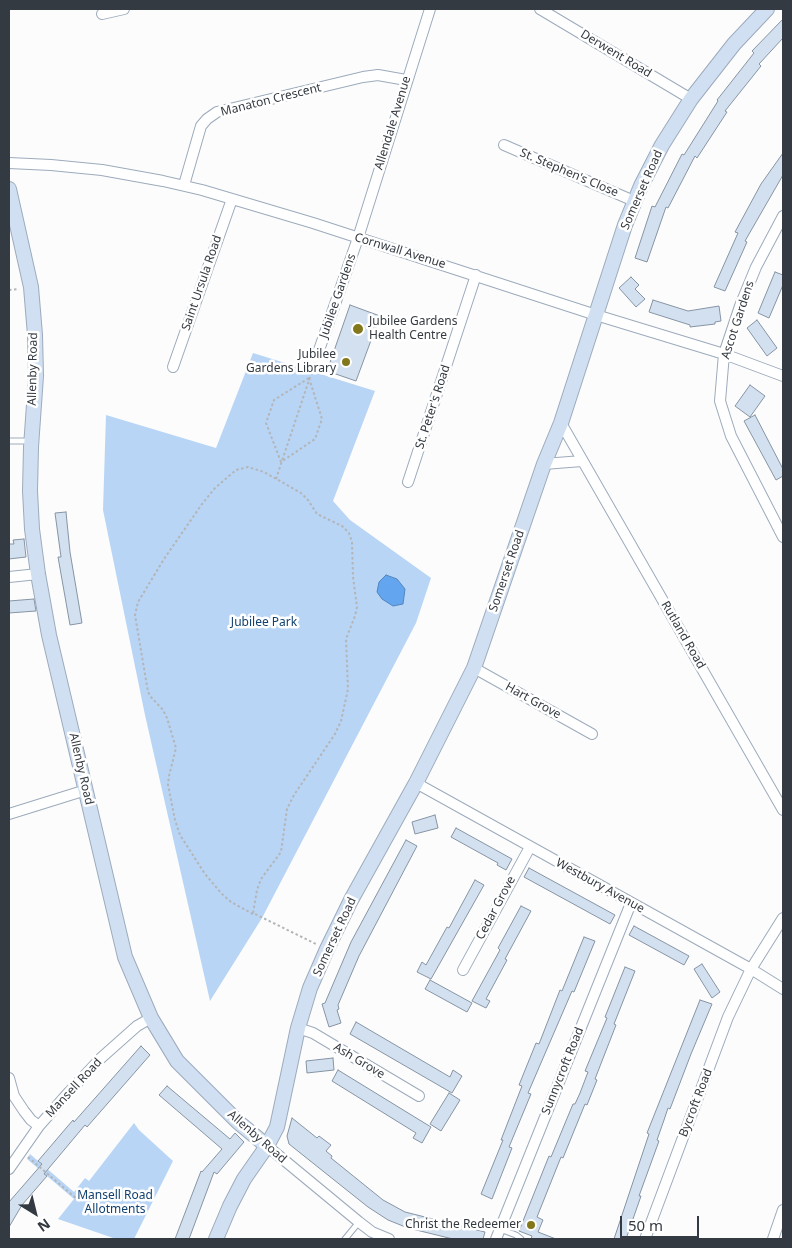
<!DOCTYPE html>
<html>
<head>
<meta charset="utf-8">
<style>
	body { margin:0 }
	#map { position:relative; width:792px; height:1248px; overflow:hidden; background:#fcfcfc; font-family:"Noto Sans",sans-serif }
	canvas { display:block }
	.frame { position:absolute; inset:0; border:10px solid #343a41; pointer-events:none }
	.north { position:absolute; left:10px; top:1188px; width:50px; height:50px; -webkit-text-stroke:4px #fff; paint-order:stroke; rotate:144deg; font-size:14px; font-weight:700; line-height:20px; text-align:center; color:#343a41 }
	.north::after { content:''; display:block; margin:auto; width:18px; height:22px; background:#343a41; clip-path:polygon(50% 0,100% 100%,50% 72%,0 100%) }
	.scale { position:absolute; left:620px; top:1216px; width:79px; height:22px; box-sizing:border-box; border:2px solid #343a41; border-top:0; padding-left:6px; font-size:15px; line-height:18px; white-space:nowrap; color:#343a41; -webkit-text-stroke:4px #fff; paint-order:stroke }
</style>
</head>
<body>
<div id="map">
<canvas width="792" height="1248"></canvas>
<div class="frame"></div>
<div class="north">N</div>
<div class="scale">50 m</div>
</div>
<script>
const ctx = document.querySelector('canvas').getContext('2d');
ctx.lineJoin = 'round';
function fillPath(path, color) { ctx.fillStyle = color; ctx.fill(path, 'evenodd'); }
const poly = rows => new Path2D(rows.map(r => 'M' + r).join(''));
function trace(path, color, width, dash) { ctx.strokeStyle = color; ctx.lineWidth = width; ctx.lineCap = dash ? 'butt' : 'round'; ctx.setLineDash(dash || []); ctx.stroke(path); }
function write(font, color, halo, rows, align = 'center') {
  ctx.font = font + ' "Noto Sans",sans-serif'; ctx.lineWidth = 5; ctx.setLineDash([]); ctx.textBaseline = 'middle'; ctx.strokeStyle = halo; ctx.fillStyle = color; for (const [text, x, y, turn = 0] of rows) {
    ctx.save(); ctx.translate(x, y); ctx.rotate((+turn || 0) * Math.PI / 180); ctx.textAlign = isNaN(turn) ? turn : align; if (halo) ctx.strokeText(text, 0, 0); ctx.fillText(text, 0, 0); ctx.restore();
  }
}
fillPath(poly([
	[253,353,375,391,333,501,350,520,431,578,416,623,262,918,210,1001,145,715,103,510,106,415,216,448],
	[134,1123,139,1130,173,1161,134,1239,116,1239,58,1219,74,1199,27,1159,30,1154,74,1192,85,1178,89,1181]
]), '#b8d5f6');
const water = poly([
	[386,575,397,579,405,589,403,604,393,606,382,599,377,592,379,582,386,575]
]);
fillPath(water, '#63a6ef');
trace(water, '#5586bb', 1);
const building = poly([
	[783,19,783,38,759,64,761,66,725,111,727,112,697,158,695,156,668,208,666,207,647,262,635,258,652,206,655,207,682,154,684,155,718,101,717,100,754,53,752,51,783,19],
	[783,153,783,175,745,241,747,242,725,291,714,287,738,233,735,232,761,184,783,153],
	[775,272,783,275,783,285,769,318,758,313,775,272],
	[631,277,639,285,635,289,645,299,636,307,619,288,631,277],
	[653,300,688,311,719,306,721,321,715,322,715,324,690,327,690,325,649,312,653,300],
	[350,305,380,316,356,381,327,371,350,305],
	[757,320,777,348,767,356,747,328,757,320],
	[750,385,765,396,750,417,735,406,750,385],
	[755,415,783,469,783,476,776,480,744,421,755,415],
	[66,512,70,552,82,623,70,625,58,557,61,557,55,513,66,512],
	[24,539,26,557,9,559,9,544,14,544,13,540,24,539],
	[34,599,36,611,9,613,9,601,34,599],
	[435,815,438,828,415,834,412,822,435,815],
	[456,828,512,859,506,870,497,865,498,863,451,837,456,828],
	[406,840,417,846,359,956,338,1005,339,1009,337,1010,341,1023,329,1027,322,1004,325,1003,351,942,406,840],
	[529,868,615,915,610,924,524,877,529,868],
	[475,880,484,885,431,979,417,972,422,962,426,965,447,927,449,928,475,880],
	[521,906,531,911,505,959,507,960,486,999,490,1001,486,1008,472,1001,500,950,498,948,521,906],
	[634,926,689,956,684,965,629,935,634,926],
	[584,937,595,941,574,992,572,991,528,1093,531,1094,509,1147,512,1148,492,1199,481,1194,503,1140,501,1140,522,1086,519,1085,536,1043,539,1044,560,990,562,991,584,937],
	[702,964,720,992,712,998,694,969,702,964],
	[625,967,635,971,614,1024,616,1025,595,1079,597,1080,587,1105,585,1104,563,1158,561,1157,537,1217,543,1220,538,1232,556,1239,531,1239,532,1236,519,1231,549,1156,551,1157,573,1104,575,1104,580,1093,588,1072,585,1071,607,1018,605,1017,625,967],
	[430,980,472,1003,467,1012,425,989,430,980],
	[700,1000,712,1004,691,1054,670,1109,668,1108,664,1120,657,1140,659,1141,639,1196,641,1196,626,1239,614,1239,649,1134,647,1133,700,1000],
	[356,1022,450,1077,453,1070,462,1076,452,1093,350,1034,356,1022],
	[141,1046,150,1055,87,1127,85,1125,44,1174,47,1176,22,1205,9,1227,9,1202,42,1164,38,1161,73,1120,74,1122,141,1046],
	[333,1058,334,1070,307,1073,306,1061,333,1058],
	[338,1070,431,1127,422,1143,413,1138,416,1133,332,1081,338,1070],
	[167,1086,230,1139,235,1133,244,1142,217,1174,214,1172,189,1239,175,1239,201,1171,202,1172,222,1149,159,1095,167,1086],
	[449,1093,460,1100,441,1131,430,1124,449,1093],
	[292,1118,317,1138,319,1136,331,1145,326,1151,332,1156,331,1158,383,1200,405,1212,485,1232,483,1239,453,1239,408,1228,388,1220,368,1207,289,1144,287,1136,292,1118]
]);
fillPath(building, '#d2e0ef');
trace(building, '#8694a4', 1);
const lane = poly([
	[9,441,31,441],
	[500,1229,516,1235,521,1239],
	[345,1239,359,1222]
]);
const street = poly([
	[540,9,691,99],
	[102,14,124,9],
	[504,145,634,201],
	[9,163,51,165,102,170,163,181,202,190,313,223,596,315,724,354,783,376],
	[184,185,201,126,207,119,217,112,363,77,378,75,406,80],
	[783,216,756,267,740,306,724,354,720,401,731,436,783,537],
	[318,353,358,238,430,9],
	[173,367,232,199],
	[561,423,783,810],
	[544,464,582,461],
	[408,482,476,275],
	[9,577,38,574],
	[474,668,592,734],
	[416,783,751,969,783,989],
	[9,814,86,790],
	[463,970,530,847],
	[298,1028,313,1033,419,1096],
	[9,1078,14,1096,24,1111,31,1120,39,1126],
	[267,1146,359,1222,372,1232,389,1239],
	[9,1169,39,1126,69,1092,101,1058,137,1026,151,1018],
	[496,1239,631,903],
	[645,1239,728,1017,751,969,783,918],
	[773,1239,783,1210]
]);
const secondary = poly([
	[9,189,31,287,35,335,36,376,31,447,30,491,32,529,38,574,49,635,125,957,151,1018,177,1061,238,1122,267,1146],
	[216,1239,230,1206,244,1179,267,1146,277,1127,298,1028,310,988,327,949,351,900,416,783,474,668,544,464,561,423,625,225,641,186,662,145,691,99,734,44,767,9]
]);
trace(lane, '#9dabbc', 7);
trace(street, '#9dabbc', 12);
trace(secondary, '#9dabbc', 16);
trace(poly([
	[9,290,19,289],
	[309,378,322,419,315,439,281,462,266,423,274,400,309,378],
	[276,479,315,362],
	[253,914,231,902,221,893,205,874,180,835,175,820,168,785,169,776,176,748,167,718,163,710,151,697,148,692,135,615,138,602,164,559,202,504,215,488,236,470,248,467,264,472,301,493,308,500,317,514,342,526,349,533,352,542,353,577,357,607,355,616,346,639,348,689,341,721,335,734,294,795,287,809,281,852,261,879,257,890,253,913,316,944],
	[28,1157,77,1199]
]), '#b3b5b7', 2, [2.5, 2.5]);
trace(lane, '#fff', 5);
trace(street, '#fff', 10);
trace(secondary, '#d0e0f2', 14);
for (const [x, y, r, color] of [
	[358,329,6,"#82771b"],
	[346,362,5,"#82771b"],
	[531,1225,5,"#82771b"]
]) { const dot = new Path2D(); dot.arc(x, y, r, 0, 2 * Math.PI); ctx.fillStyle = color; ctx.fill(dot); trace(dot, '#fff', 2); }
write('12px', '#343a41', '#fff', [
	["Derwent Road",616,54,31],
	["Manaton Crescent",271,100,-14],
	["Allendale Avenue",393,123,-73],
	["St. Stephen's Close",569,173,23],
	["Somerset Road",642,190,-66],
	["Cornwall Avenue",400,251,17],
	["Saint Ursula Road",202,283,-71],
	["Jubilee Gardens",338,296,-71],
	["Ascot Gardens",738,320,-72],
	["Allenby Road",33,369,-89],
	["St. Peter's Road",433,407,-72],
	["Somerset Road",507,571,-71],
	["Rutland Road",683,635,60],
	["Hart Grove",533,701,29],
	["Allenby Road",81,769,77],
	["Westbury Avenue",600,886,29],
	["Cedar Grove",496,908,-62],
	["Somerset Road",335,937,-65],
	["Ash Grove",359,1061,31],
	["Sunnycroft Road",563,1071,-68],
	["Mansell Road",74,1088,-47],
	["Bycroft Road",696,1103,-69],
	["Allenby Road",257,1137,41]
]);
write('12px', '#343a41', '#fff', [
	["Jubilee Gardens",369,322,"left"],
	["Health Centre",369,336,"left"],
	["Jubilee",336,355],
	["Gardens Library",336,369],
	["Christ the Redeemer",521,1225]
], 'right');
write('12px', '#10406f', '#fff', [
	["Jubilee Park",264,623],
	["Mansell Road",115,1196],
	["Allotments",115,1210]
]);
</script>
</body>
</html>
